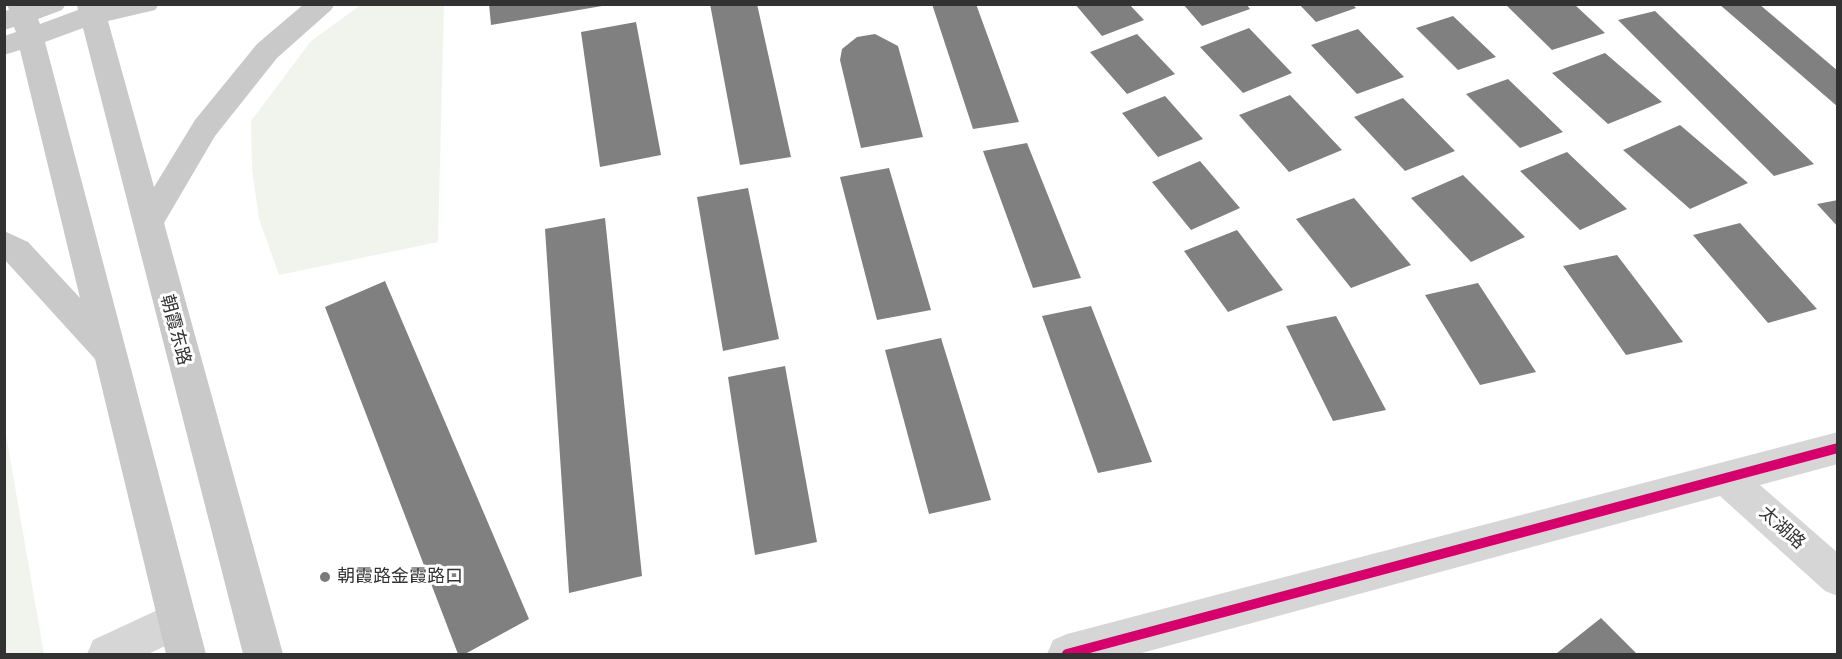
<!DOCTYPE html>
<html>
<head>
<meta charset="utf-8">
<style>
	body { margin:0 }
	#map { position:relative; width:1842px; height:659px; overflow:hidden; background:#fff; font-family:Arial,sans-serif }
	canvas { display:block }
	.frame { position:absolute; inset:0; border:6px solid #323232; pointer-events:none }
</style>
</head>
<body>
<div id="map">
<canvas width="1842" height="659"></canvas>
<div class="frame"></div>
</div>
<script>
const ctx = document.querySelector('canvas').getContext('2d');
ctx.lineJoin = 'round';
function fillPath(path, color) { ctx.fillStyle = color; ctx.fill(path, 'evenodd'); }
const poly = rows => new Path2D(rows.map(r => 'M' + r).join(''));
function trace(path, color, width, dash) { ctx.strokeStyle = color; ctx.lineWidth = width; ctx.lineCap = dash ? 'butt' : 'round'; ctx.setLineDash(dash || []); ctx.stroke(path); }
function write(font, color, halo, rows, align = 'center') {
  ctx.font = font + ' Arial,"Noto Sans SC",sans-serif'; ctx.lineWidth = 6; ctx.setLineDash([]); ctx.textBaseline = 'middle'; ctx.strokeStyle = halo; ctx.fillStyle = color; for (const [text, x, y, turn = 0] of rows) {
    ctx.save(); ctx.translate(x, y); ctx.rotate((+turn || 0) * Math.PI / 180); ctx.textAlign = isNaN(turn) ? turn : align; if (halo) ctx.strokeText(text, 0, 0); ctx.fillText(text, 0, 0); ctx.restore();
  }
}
fillPath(poly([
	[362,4,444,5,438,242,279,275,259,219,252,169,251,121,311,41],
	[5,429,44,654,5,654]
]), '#f1f4ed');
fillPath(poly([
	[489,4,602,4,602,6,491,25],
	[710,4,757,4,791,157,740,165],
	[932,4,976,4,1019,122,973,129],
	[1075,4,1129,4,1144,20,1102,36],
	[1183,4,1246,4,1250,9,1202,26],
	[1299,4,1352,4,1356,8,1316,22],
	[1505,4,1574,4,1605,33,1552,50],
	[1719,4,1759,4,1838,71,1838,107],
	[1655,11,1814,164,1774,176,1618,20],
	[1453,16,1496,57,1458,70,1416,28],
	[636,22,661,155,600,167,581,32],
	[1249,28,1292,73,1243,93,1200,47],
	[1358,29,1404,77,1357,94,1311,45],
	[875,34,898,46,923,137,861,148,840,60,842,49,857,37],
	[1137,34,1175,74,1127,94,1090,52],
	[1605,53,1662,102,1608,124,1552,73],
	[1508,79,1563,132,1520,148,1466,94],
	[1290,95,1342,150,1289,172,1239,115],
	[1165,96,1203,139,1158,157,1122,113],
	[1403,98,1455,151,1405,171,1354,117],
	[1680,125,1748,183,1690,209,1623,150],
	[1027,143,1081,278,1033,288,983,151],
	[1567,152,1627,209,1580,230,1520,171],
	[1200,161,1240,208,1191,230,1152,182],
	[889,168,931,310,877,320,840,177],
	[1463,175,1525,237,1471,262,1411,198],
	[748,188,779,339,723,351,697,197],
	[1354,198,1411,265,1351,288,1296,219],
	[1838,200,1838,227,1817,204],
	[605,218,642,576,569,593,545,229],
	[1740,223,1817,309,1768,323,1693,235],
	[1237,230,1283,290,1228,312,1184,251],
	[1617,255,1683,342,1626,355,1563,266],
	[385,281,529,619,465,654,458,654,325,307],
	[1478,283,1536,372,1480,385,1425,295],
	[1091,306,1152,462,1098,473,1042,316],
	[1336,316,1386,410,1333,421,1286,326],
	[941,338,991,500,929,514,885,350],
	[785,366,817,542,755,555,728,377],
	[1601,618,1637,654,1557,653]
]), '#808080');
fillPath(poly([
	[1838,432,1838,464,1760,485,1838,553,1838,596,1825,591,1720,496,1138,654,1047,654,1053,640,1067,634,1838,432],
	[177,601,191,606,196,620,191,634,148,654,87,654,93,640,177,601]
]), '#d6d6d6');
fillPath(poly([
	[7,4,66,4,62,10,38,19,40,24,78,10,77,4,159,4,155,10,108,21,154,187,195,120,257,44,304,4,335,4,331,10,277,58,215,136,164,223,283,654,243,654,83,28,45,42,206,654,166,654,95,359,4,259,4,231,28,242,80,298,20,50,4,55,4,36,16,32,14,27,4,30,4,11,9,10,7,4]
]), '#c9c9c9');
trace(poly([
	[1067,654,1838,448]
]), '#d6006c', 10);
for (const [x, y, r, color] of [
	[325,577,6,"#7a7a7a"]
]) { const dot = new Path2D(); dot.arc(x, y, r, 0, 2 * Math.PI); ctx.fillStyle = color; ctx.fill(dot); trace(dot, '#fff', 2); }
write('18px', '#323232', '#fff', [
	["朝霞东路",175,330,75],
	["太湖路",1782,528,42]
]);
write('18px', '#323232', '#fff', [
	["朝霞路金霞路口",337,577]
], 'left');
</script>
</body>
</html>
